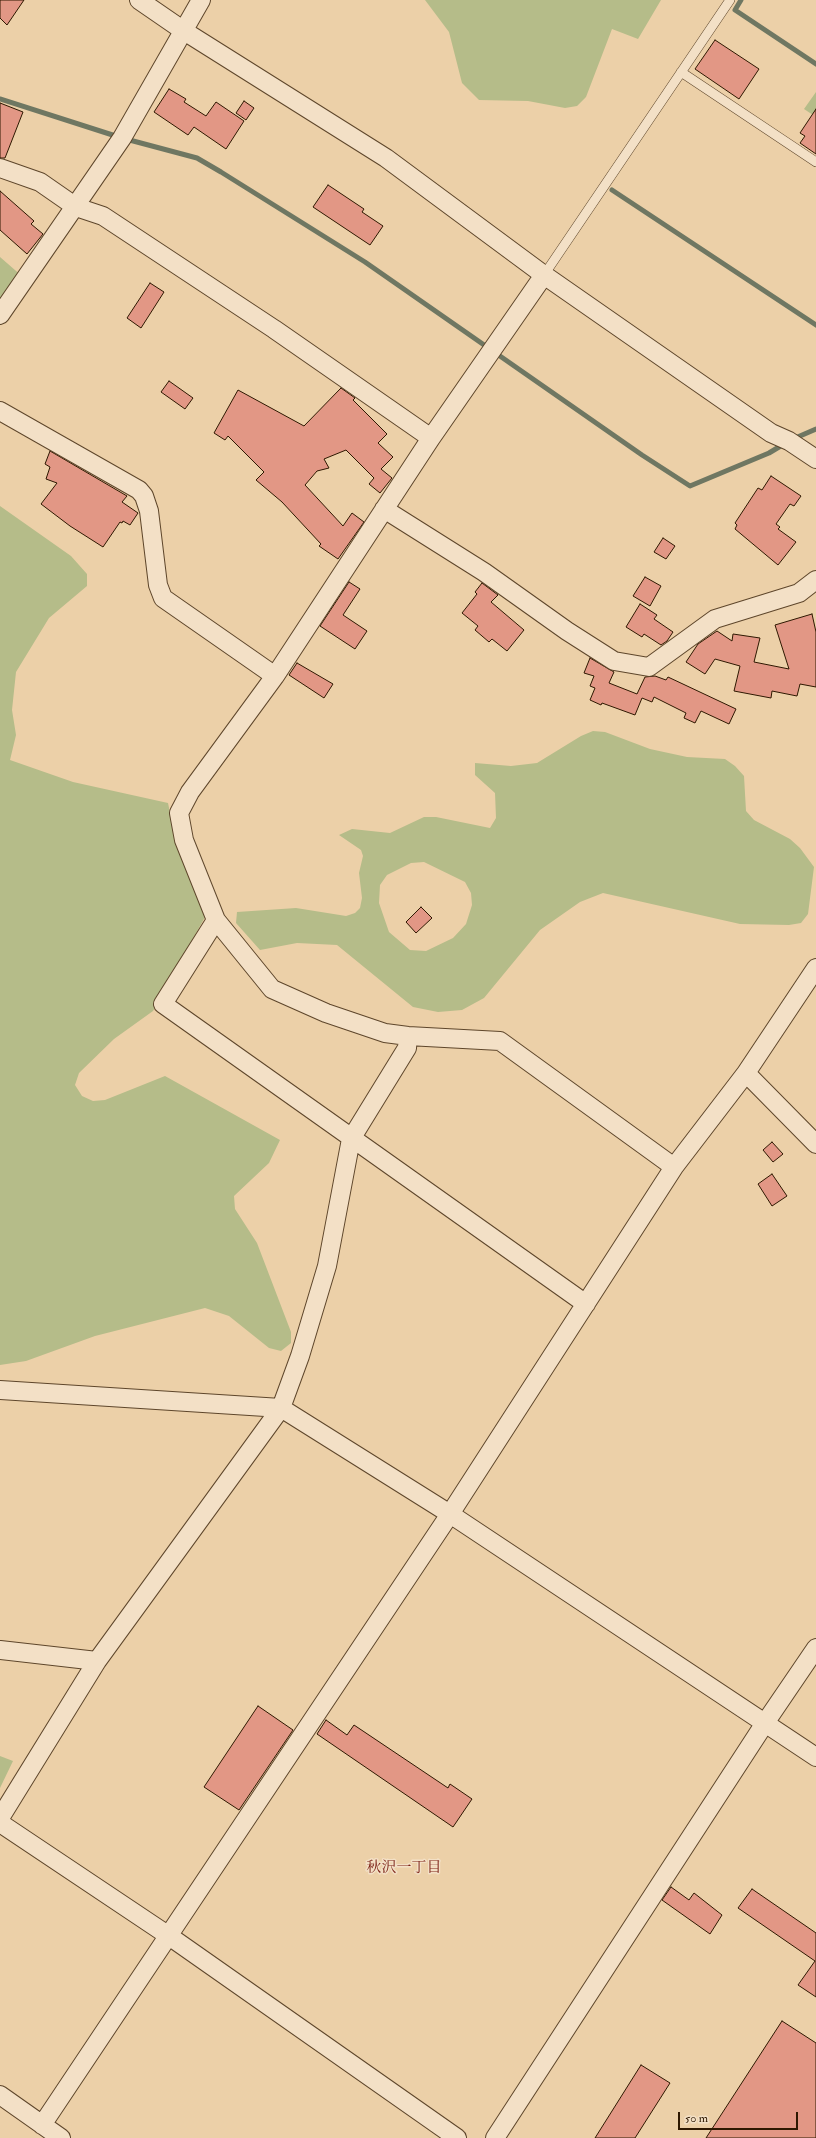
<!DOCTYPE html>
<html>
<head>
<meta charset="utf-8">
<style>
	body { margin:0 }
	#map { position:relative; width:816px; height:2138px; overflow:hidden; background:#ecd0a8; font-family:"IM FELL Double Pica",serif }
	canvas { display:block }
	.scale { position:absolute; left:678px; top:2112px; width:120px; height:18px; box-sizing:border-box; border:2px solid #2e1801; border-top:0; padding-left:5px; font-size:12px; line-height:14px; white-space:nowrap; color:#2e1801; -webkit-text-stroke:3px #f3e0c6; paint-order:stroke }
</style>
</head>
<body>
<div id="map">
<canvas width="816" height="2138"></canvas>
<div class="scale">50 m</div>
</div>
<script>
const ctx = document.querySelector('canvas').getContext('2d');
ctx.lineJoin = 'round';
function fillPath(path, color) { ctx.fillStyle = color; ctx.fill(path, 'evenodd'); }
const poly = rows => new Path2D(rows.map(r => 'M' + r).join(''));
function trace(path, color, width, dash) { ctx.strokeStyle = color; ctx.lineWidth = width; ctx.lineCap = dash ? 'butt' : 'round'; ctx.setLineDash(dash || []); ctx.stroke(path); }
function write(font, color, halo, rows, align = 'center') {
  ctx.font = font + ' "IM FELL Double Pica","Noto Serif JP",serif'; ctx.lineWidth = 3; ctx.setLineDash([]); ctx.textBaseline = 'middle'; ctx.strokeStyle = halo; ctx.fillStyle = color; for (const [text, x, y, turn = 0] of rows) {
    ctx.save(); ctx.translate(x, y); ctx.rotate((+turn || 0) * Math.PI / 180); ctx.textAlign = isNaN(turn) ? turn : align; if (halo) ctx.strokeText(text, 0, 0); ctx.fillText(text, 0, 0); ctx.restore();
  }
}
fillPath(poly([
	[425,0,661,0,638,39,612,29,586,97,577,106,565,108,528,101,479,100,462,83,449,32],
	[816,92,816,117,804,109],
	[0,257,23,277,0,308],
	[0,506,71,556,87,574,87,586,49,618,16,672,12,710,16,735,10,760,73,782,168,803,177,846,205,917,153,1011,114,1039,79,1073,75,1085,82,1096,93,1101,105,1100,165,1076,280,1140,269,1163,234,1196,235,1209,257,1243,291,1332,291,1343,281,1351,269,1348,229,1316,205,1308,95,1336,26,1361,0,1365],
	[593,731,605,732,650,749,687,757,725,759,735,766,744,776,746,811,754,820,790,839,800,848,814,867,808,914,801,923,789,925,740,924,603,893,580,902,540,930,484,998,462,1010,438,1012,413,1007,337,945,297,943,260,950,236,923,237,912,296,908,346,916,355,913,360,908,362,898,359,873,363,856,361,850,339,835,352,829,390,833,424,817,436,817,490,828,496,818,495,793,475,775,475,763,511,766,537,763,581,736],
	[424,862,465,882,471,893,472,905,466,924,453,938,426,951,410,950,389,932,379,903,380,885,387,875,411,863],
	[0,1756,13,1761,0,1788]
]), '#b5bc89');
trace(poly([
	[741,0,735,10,816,64],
	[0,99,122,138,197,158,221,172,365,262,642,455,690,486,769,453,784,444],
	[612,190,816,325],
	[793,439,816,429]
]), '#6f7762', 5);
const building = poly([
	[0,0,24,0,7,25,0,18,0,0],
	[715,40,759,69,739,99,695,69,715,40],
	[169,89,186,99,184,102,206,116,216,102,244,121,226,149,194,127,188,135,154,112,169,89],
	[244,101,254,108,246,120,236,113,244,101],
	[0,103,23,112,5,158,0,158,0,103],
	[816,109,816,154,800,143,805,136,800,133,816,109],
	[328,185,364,209,362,212,383,226,370,245,313,207,328,185],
	[0,191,34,221,31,224,43,234,27,254,0,230,0,191],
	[150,283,164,292,141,328,127,318,150,283],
	[169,381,193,398,185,409,161,392,169,381],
	[341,388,355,398,353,400,387,434,378,443,393,457,381,469,392,478,380,493,369,484,374,478,346,450,324,459,329,468,317,471,305,485,343,526,352,513,364,522,338,559,319,546,321,544,282,502,256,480,264,472,228,436,225,440,214,433,238,390,304,426,341,388],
	[50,451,127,496,122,502,138,513,130,525,123,521,122,523,120,522,103,547,70,526,41,504,57,483,46,479,50,467,45,464,50,451],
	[771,476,801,496,794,506,790,504,776,524,780,527,778,529,796,542,778,565,735,529,737,525,735,523,758,488,762,490,771,476],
	[663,538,675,546,666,559,654,552,663,538],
	[645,577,661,586,650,606,633,596,645,577],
	[349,582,360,589,343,615,367,631,355,649,320,626,349,582],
	[482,583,498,595,491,602,524,630,507,651,492,639,489,642,475,630,478,626,462,613,477,594,475,592,482,583],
	[640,604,657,615,654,619,673,632,667,641,661,645,644,634,642,637,626,627,640,604],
	[812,614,816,632,816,687,800,684,797,696,772,691,771,698,734,691,740,666,715,659,705,674,686,662,698,644,717,631,732,641,733,634,760,638,754,662,789,669,775,625,812,614],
	[590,658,614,672,609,683,637,694,645,677,655,676,666,680,668,677,736,709,729,724,701,711,695,723,684,718,686,713,654,697,652,702,642,698,635,715,602,703,601,705,590,700,595,688,590,686,594,676,584,673,590,658],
	[297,663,333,684,324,698,289,675,297,663],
	[421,907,432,918,416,933,406,922,421,907],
	[772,1142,783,1154,773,1162,763,1150,772,1142],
	[772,1174,787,1196,772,1206,758,1184,772,1174],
	[258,1706,293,1730,239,1810,204,1787,258,1706],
	[326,1720,347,1735,354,1725,448,1788,450,1784,472,1799,453,1827,317,1734,326,1720],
	[671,1887,689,1900,694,1893,722,1915,710,1934,662,1900,671,1887],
	[752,1889,816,1933,816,1997,798,1985,815,1961,738,1908,752,1889],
	[782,2021,816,2043,816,2138,706,2138,782,2021],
	[641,2065,670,2083,635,2138,595,2138,641,2065]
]);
fillPath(building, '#e29785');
trace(building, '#2e1801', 1);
const service = poly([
	[681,72,816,162],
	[544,275,730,0]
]);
const minor = poly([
	[139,0,184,31,386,158,544,275,771,433,789,441,816,459],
	[0,168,40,182,76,207,103,216,274,329,431,438],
	[544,275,431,438,275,676,190,792,179,813,184,840,216,920,272,989,326,1013,385,1033,408,1036,500,1041,674,1167],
	[0,315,122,138,201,0],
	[0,411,139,490,144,496,149,511,158,585,163,598,275,676],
	[384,509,484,572,567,631,614,661,649,667,715,619,799,593,816,580],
	[216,920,163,1004,586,1304],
	[746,1073,816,1144],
	[0,1390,281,1408,450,1514,816,1757],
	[0,1650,97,1661],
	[0,1818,97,1661,281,1408,300,1356,327,1266,351,1139,407,1048,408,1036],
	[0,1823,169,1936,457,2138],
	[0,2095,61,2138],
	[42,2125,450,1514,674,1167,746,1073,816,968],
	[495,2138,765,1723,816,1648]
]);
trace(service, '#5e462b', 10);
trace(minor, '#5e462b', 20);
trace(service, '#f3e0c6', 9);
trace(minor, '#f3e0c6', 18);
write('15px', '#7a1f14', '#f3e0c6', [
	["秋沢一丁目",404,1869]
]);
</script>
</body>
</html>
